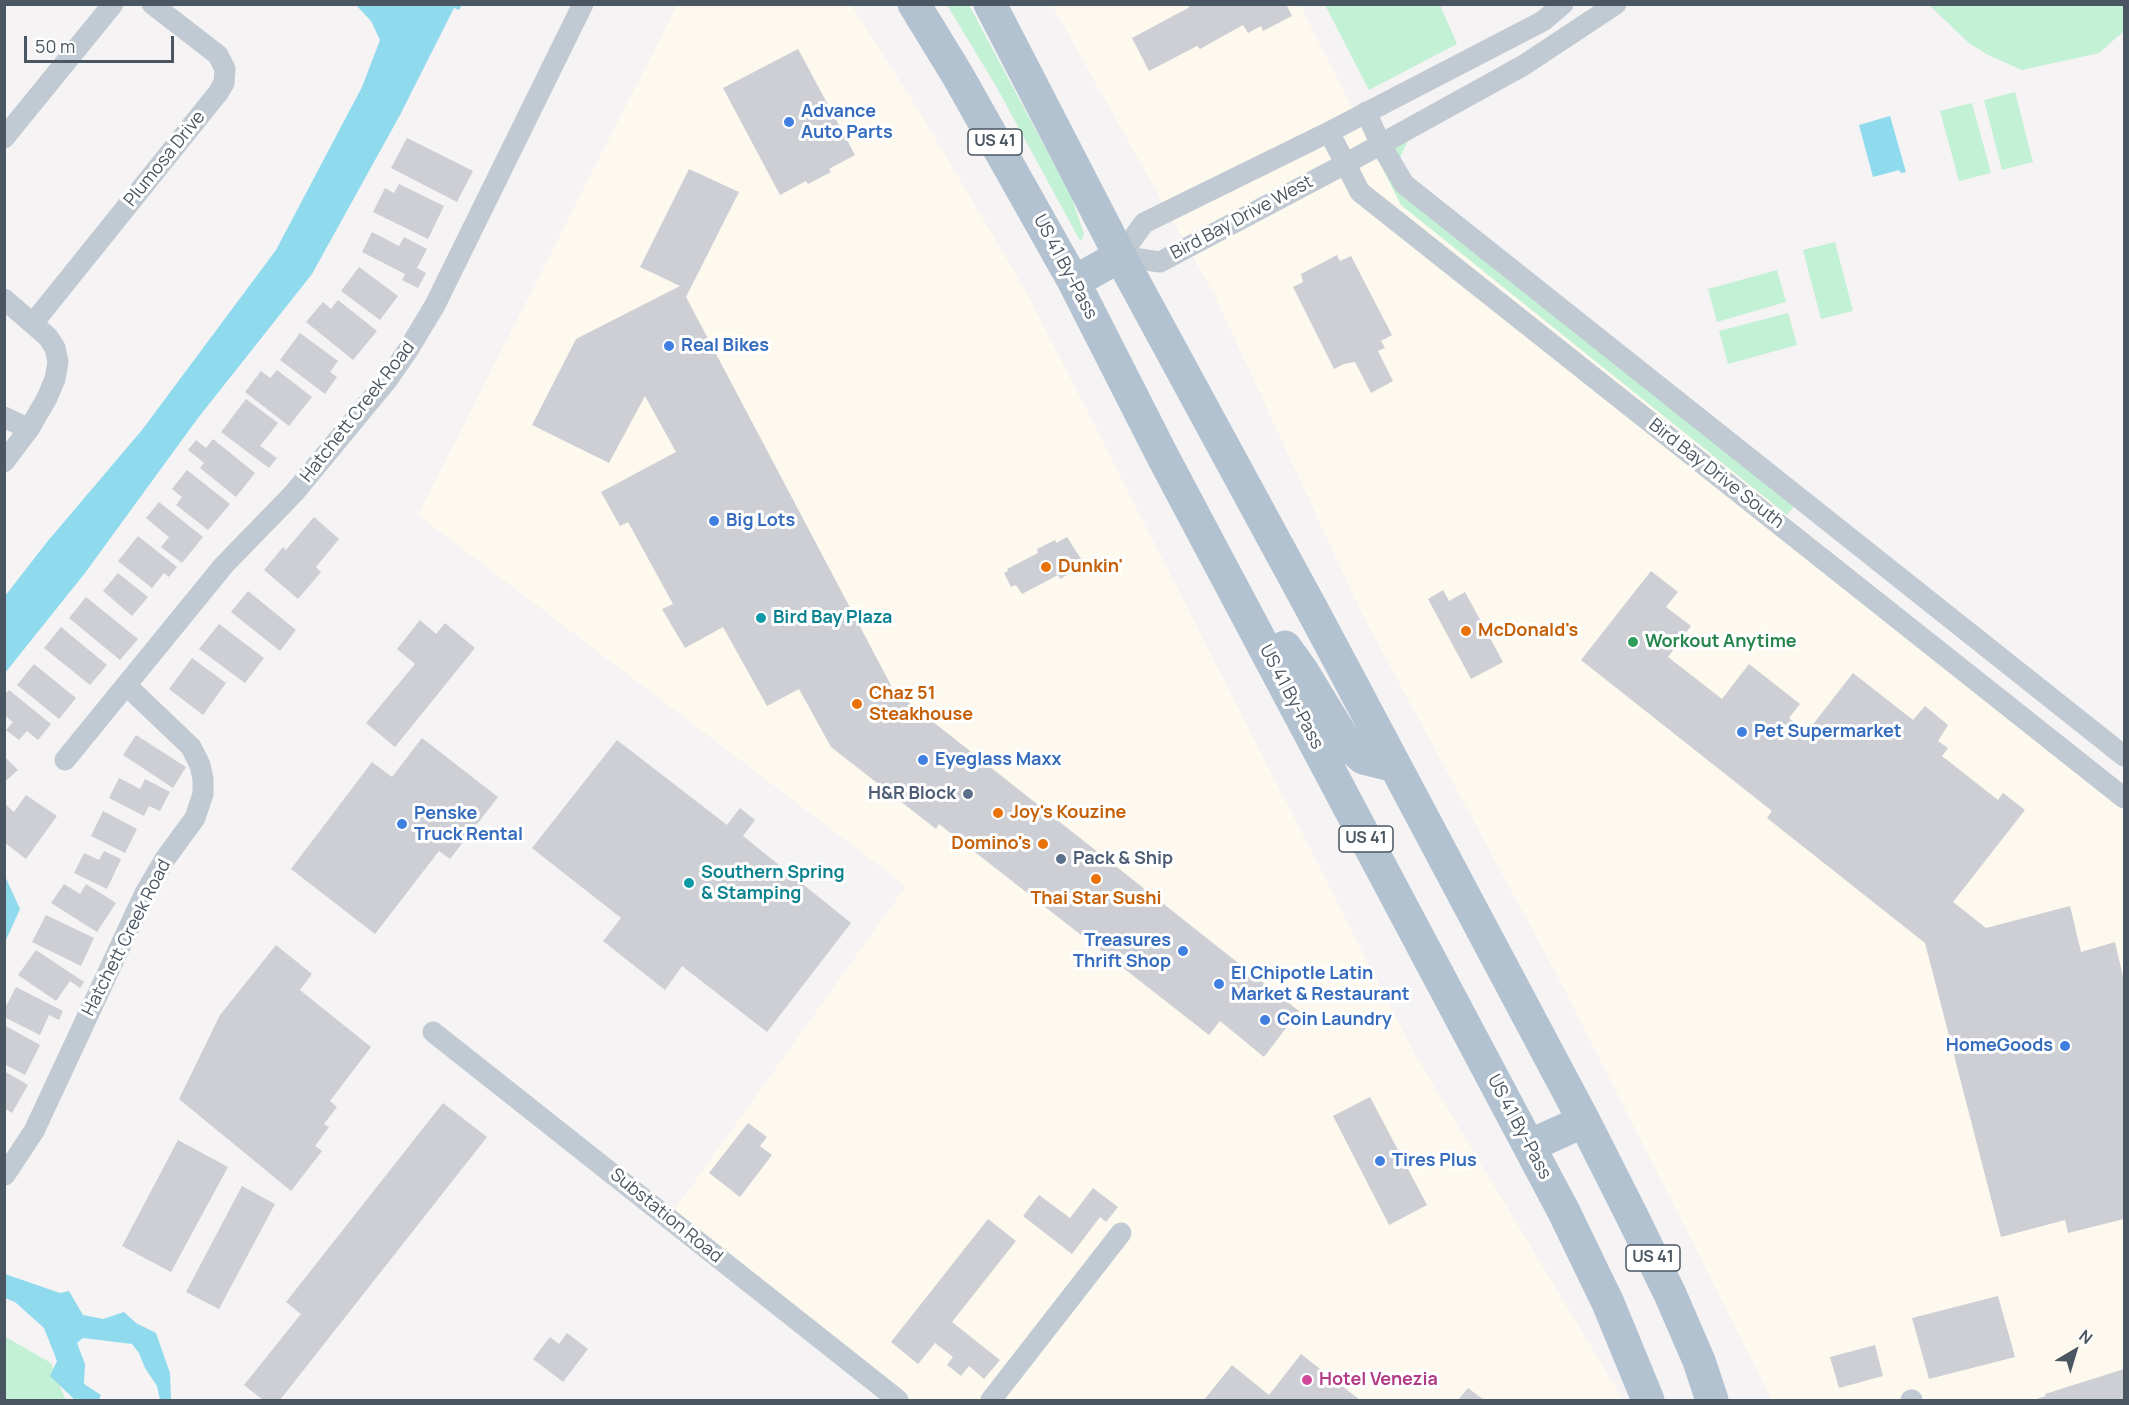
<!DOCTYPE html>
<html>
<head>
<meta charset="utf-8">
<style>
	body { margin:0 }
	#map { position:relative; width:2129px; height:1405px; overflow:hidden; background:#f5f3f3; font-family:Manrope,sans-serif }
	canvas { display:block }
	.frame { position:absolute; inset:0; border:6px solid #4a5661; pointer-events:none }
	.north { position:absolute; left:2045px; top:1321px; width:60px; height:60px; -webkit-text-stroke:4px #fff; paint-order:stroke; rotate:38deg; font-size:16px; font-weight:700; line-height:24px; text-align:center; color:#4a5661 }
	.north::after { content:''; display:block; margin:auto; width:21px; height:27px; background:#4a5661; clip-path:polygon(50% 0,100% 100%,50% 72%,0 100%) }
	.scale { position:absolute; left:24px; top:36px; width:150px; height:27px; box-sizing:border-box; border:3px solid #4a5661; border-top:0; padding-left:8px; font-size:18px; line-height:21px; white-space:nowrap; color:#4a5661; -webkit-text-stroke:4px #fff; paint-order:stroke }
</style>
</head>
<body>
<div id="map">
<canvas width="2129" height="1405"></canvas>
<div class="frame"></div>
<div class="north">N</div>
<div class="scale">50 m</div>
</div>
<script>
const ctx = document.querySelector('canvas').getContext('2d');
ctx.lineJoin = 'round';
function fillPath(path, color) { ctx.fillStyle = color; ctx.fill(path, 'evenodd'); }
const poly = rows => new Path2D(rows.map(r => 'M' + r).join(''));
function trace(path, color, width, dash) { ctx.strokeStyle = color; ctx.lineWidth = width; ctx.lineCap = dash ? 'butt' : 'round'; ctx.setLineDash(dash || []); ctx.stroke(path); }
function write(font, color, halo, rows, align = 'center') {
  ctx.font = font + ' Manrope,sans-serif'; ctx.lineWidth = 6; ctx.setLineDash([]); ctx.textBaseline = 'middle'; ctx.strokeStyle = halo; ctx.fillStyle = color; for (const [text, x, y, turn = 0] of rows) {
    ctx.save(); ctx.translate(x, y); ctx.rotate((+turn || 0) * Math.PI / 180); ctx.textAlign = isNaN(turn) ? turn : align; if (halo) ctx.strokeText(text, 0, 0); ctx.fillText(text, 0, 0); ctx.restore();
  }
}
fillPath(poly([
	[677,5,851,5,919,111,1027,293,1413,1051,1623,1400,882,1400,663,1226,906,886,418,515],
	[1052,5,1300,5,1401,205,2124,787,2124,1400,1772,1400,1567,994,1362,614,1214,294]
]), '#fdf9ef');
fillPath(poly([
	[947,5,969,5,1071,196,1084,234,1082,240,1079,239,996,86],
	[1325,5,1440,5,1457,44,1369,90],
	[1929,5,2124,5,2124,31,2099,53,2022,70,1988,55,1969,43],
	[2015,92,2033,162,2002,170,1984,100],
	[1972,103,1991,173,1959,181,1940,111],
	[1411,133,1400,158,1414,185,1806,492,1787,515,1401,205,1367,138],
	[1835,242,1853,311,1821,319,1803,250],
	[1777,270,1786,302,1717,322,1708,289],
	[1788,313,1797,345,1728,364,1719,331],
	[4,1336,51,1363,54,1371,65,1382,60,1387,66,1400,5,1400]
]), '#c3f1d5');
fillPath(poly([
	[356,5,462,5,459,10,454,8,400,115,312,274,198,418,85,573,5,673,5,596,47,542,142,430,276,250,362,87,380,40,371,21],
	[1890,116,1906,172,1901,173,1899,170,1873,177,1859,125],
	[5,876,20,909,5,942,4,876],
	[5,1274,60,1293,69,1291,83,1315,103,1319,124,1312,136,1323,156,1333,170,1373,171,1400,160,1400,157,1386,145,1368,139,1353,132,1344,83,1338,77,1343,85,1364,84,1384,101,1395,99,1400,75,1400,50,1376,57,1361,44,1328,15,1302,5,1298]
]), '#90daee');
fillPath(poly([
	[1191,4,1286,4,1292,16,1263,31,1261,26,1248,33,1243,25,1200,49,1197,46,1149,71,1132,38,1188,8],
	[798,49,855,155,829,169,831,172,808,184,806,181,780,195,723,88],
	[407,138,473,171,457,202,391,168],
	[689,169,739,192,686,297,894,691,1299,1011,1264,1057,1220,1021,1209,1035,939,824,936,829,831,747,799,689,767,706,723,627,685,648,662,609,673,604,628,522,620,526,601,492,676,452,645,396,609,463,532,425,576,339,680,286,640,267],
	[399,184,444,206,428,239,373,212,385,188,394,193],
	[372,232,399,246,404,237,427,249,417,268,426,273,418,288,402,280,405,274,362,252],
	[1337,255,1340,261,1351,256,1392,335,1381,341,1385,348,1378,351,1393,381,1371,393,1355,362,1344,364,1334,369,1293,287,1303,282,1301,274],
	[359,267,398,296,380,320,341,291],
	[338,300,377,331,353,360,306,322,323,302,331,309],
	[300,333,338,361,330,372,337,377,325,394,280,360],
	[277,370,312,397,289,426,245,392,261,371,270,378],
	[246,399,278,423,260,446,277,458,269,468,221,432],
	[213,439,255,473,236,497,200,468,204,463,188,450,196,440,206,448],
	[187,470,230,504,208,530,176,505,182,497,172,489],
	[159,502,203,537,182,563,161,547,169,537,146,518],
	[314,517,339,539,316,567,321,572,298,599,264,570,283,547,286,550],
	[138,536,177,567,169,577,164,573,152,588,118,561],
	[1067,537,1085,565,1060,579,1058,575,1022,594,1016,585,1011,587,1004,573,1008,571,1007,569,1038,553,1037,549,1055,540,1056,543],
	[1651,571,1678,592,1666,607,1691,626,1668,657,1722,699,1749,664,1800,704,1789,718,1807,732,1853,673,1913,720,1925,706,1948,725,1938,741,1948,748,1942,756,1998,800,2003,793,2025,810,1953,902,1986,928,2070,906,2081,952,2115,942,2124,981,2124,1219,2068,1233,2065,1220,2001,1237,1925,943,1767,818,1772,811,1581,660],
	[118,573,148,597,132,616,103,591],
	[1443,590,1449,601,1465,592,1503,662,1471,679,1428,599],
	[248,591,296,630,280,651,231,612],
	[86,597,138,639,120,660,69,618],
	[420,620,436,634,445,623,475,648,395,747,366,723,415,664,397,649],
	[219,624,264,658,245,683,199,649],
	[61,627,107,665,90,685,44,648],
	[192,658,226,683,203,715,169,689],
	[34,664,76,698,59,719,17,685],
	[9,690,51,724,38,740,27,731,19,740,6,730,13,722,4,715,4,695],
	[136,735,186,767,173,788,123,755],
	[422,738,498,797,450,859,439,851,375,934,291,869,372,762,392,777],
	[617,740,727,825,740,808,755,820,743,836,851,923,767,1032,682,966,665,990,603,941,621,918,532,848],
	[4,756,18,770,7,780,4,777],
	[119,778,140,789,145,779,170,792,160,811,149,806,144,816,109,798],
	[26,795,57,816,26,859,5,843,5,804,14,812],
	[103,811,137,829,125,853,91,836],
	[104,851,121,859,107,889,74,873,84,853,99,860],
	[64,884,80,894,86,884,116,903,97,932,51,903],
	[46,915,94,938,81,966,32,942],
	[276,945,312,974,300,990,371,1047,330,1101,337,1107,324,1124,329,1127,315,1146,322,1151,291,1191,179,1099,220,1015],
	[36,950,84,982,80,988,70,981,56,1001,18,975],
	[16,987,63,1011,59,1020,49,1015,40,1035,4,1017,4,1010],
	[4,1025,40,1045,25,1075,4,1064],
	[4,1071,28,1085,12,1113,4,1108],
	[1370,1097,1427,1205,1389,1225,1333,1116],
	[443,1103,487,1137,280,1400,263,1400,244,1385,301,1314,286,1302],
	[748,1123,767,1137,760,1146,772,1155,740,1197,709,1173],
	[178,1140,228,1167,171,1272,122,1246],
	[242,1186,275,1204,219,1309,186,1292],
	[1093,1188,1118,1207,1106,1222,1100,1217,1072,1254,1023,1216,1039,1195,1070,1218],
	[988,1219,1016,1241,952,1322,1000,1360,984,1379,969,1366,961,1376,947,1365,953,1357,935,1343,918,1364,891,1342],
	[1998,1296,2015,1357,1929,1379,1912,1318],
	[567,1333,588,1349,563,1382,533,1359,550,1337,559,1344],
	[1875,1345,1883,1376,1839,1388,1830,1357],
	[1301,1354,1360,1400,1204,1400,1232,1365,1269,1395],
	[2124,1369,2124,1400,2033,1400,2046,1396,2045,1394],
	[1468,1388,1484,1400,1458,1400]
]), '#cdcfd5');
trace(poly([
	[1563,4,1543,21,1329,132,1144,223,1120,256,1160,262,1345,164,1524,65,1616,4],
	[1366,112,1381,145,1404,184,2124,756],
	[1329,132,1360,192,2124,798],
	[4,138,113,4],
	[4,299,48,337,55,348,58,362,55,379,47,398,29,429,4,462],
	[34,322,218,93,224,83,225,69,218,55,152,4],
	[4,417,29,429],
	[65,760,224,565,294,493,388,379,408,350,435,305,583,4],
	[433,1032,898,1400],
	[5,1175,34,1131,145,893,165,859,195,818,203,794,203,779,200,765,191,747,126,685],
	[991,1400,1121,1233],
	[1911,1400,1912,1400]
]), '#c1cad2', 21);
trace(poly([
	[914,4,958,76,1074,282,1163,457,1564,1212,1608,1303,1648,1400],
	[990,4,1120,256,1315,615,1584,1121,1631,1214,1670,1294,1699,1361,1712,1400],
	[1074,282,1120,256],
	[1285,647,1303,672,1346,743,1363,758,1395,766],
	[1529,1146,1584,1121]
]), '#b3c2d1', 33);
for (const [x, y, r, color] of [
	[789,122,6,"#3f7fe0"],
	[669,346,6,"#3f7fe0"],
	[714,521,6,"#3f7fe0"],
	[1046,567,6,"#e8710a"],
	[761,618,6,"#0f9aa8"],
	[1466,631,6,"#e8710a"],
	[1633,642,6,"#2e9e5b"],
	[857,704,6,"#e8710a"],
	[1742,732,6,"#3f7fe0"],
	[923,760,6,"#3f7fe0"],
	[968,794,6,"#5c6f8a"],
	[998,813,6,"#e8710a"],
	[402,824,6,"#3f7fe0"],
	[1043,844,6,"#e8710a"],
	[1061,859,6,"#5c6f8a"],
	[1096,879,6,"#e8710a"],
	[689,883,6,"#0f9aa8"],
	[1183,951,6,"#3f7fe0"],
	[1219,984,6,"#3f7fe0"],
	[1265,1020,6,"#3f7fe0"],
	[2065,1046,6,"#3f7fe0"],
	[1380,1161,6,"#3f7fe0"],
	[1307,1380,6,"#d1479c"]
]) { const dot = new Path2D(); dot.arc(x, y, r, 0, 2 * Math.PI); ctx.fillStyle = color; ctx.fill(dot); trace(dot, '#fff', 2); }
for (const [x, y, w] of [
	[995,142,54],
	[1366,839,54],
	[1653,1258,54]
]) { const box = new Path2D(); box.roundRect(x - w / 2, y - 13, w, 26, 4.5); ctx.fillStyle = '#fff'; ctx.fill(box); trace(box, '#4a5661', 1.5); }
write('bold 16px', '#4a5661', null, [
	["US 41",995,142],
	["US 41",1366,839],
	["US 41",1653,1258]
]);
write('bold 18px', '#366cbe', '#fff', [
	["Advance",801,112],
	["Auto Parts",801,133],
	["Real Bikes",681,346],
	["Big Lots",726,521],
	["Pet Supermarket",1754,732],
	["Eyeglass Maxx",935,760],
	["Penske",414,814],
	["Truck Rental",414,835],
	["Treasures",1171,941,"right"],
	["Thrift Shop",1171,962,"right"],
	["El Chipotle Latin",1231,974],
	["Market & Restaurant",1231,995],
	["Coin Laundry",1277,1020],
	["HomeGoods",2053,1046,"right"],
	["Tires Plus",1392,1161]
], 'left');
write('18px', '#4a5661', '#fff', [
	["Plumosa Drive",165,159,-51],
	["Bird Bay Drive West",1242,218,-28],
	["US 41 By-Pass",1065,267,62],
	["Hatchett Creek Road",358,412,-52],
	["Bird Bay Drive South",1716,474,38],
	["US 41 By-Pass",1291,697,62],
	["Hatchett Creek Road",127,938,-63],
	["US 41 By-Pass",1519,1127,62],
	["Substation Road",666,1216,39]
]);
write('bold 18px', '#c56008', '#fff', [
	["Dunkin'",1058,567],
	["McDonald's",1478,631],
	["Chaz 51",869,694],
	["Steakhouse",869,715],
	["Joy's Kouzine",1010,813],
	["Domino's",1031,844,"right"],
	["Thai Star Sushi",1096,899,"center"]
], 'left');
write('bold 18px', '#0d838f', '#fff', [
	["Bird Bay Plaza",773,618],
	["Southern Spring",701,873],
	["& Stamping",701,894]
], 'left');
write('bold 18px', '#27864d', '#fff', [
	["Workout Anytime",1645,642]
], 'left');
write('bold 18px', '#4e5e75', '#fff', [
	["H&R Block",956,794],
	["Pack & Ship",1073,859,"left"]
], 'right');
write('bold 18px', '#b23c85', '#fff', [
	["Hotel Venezia",1319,1380]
], 'left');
</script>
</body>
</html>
